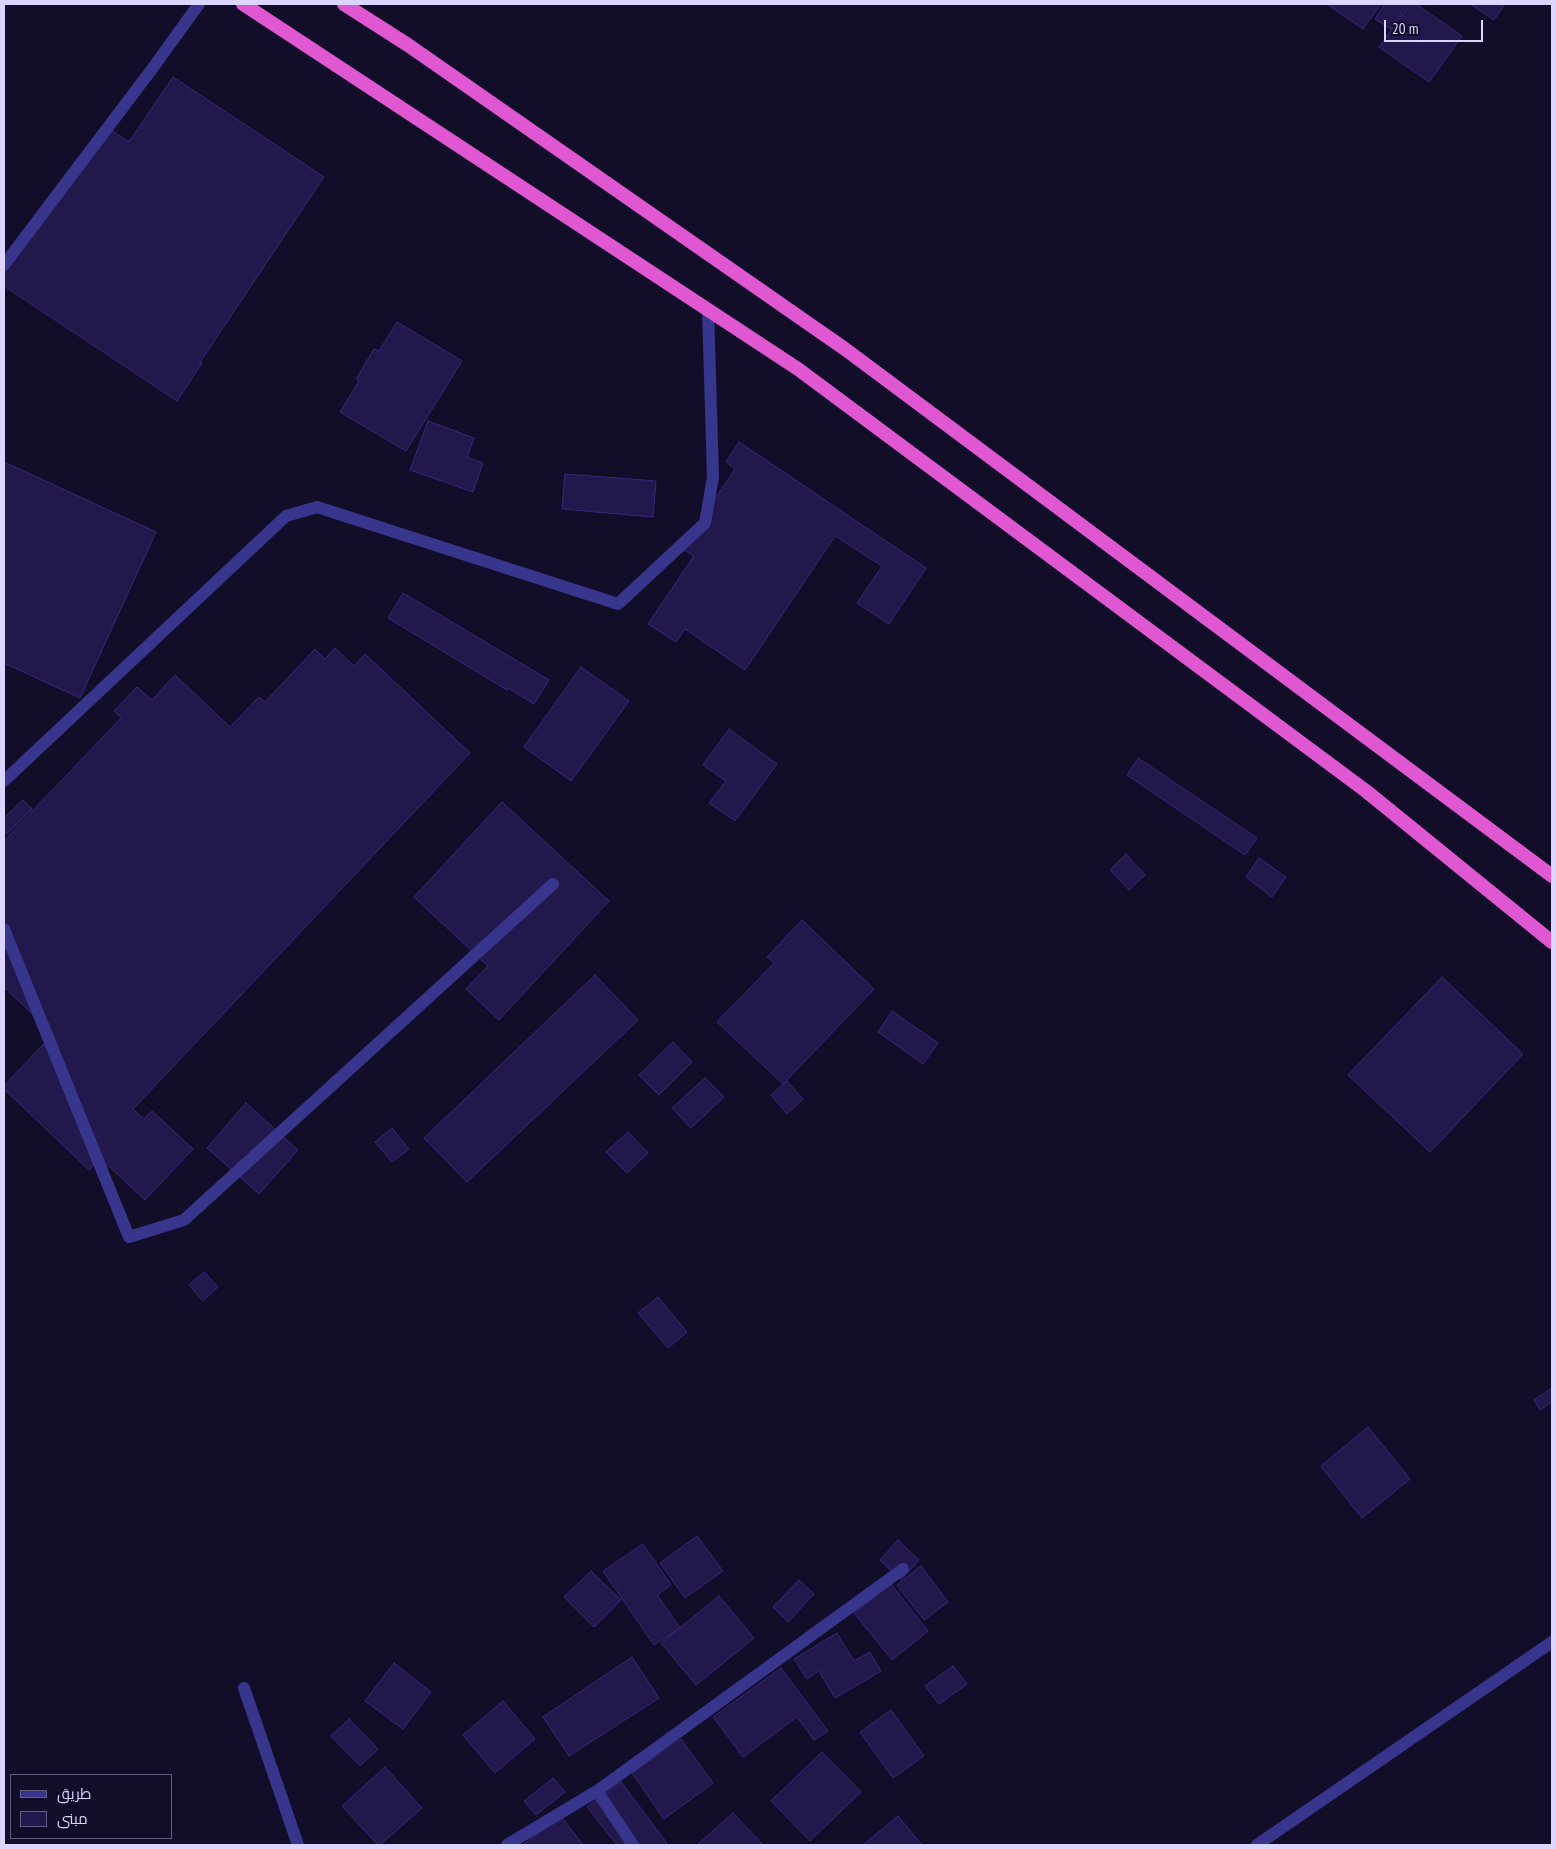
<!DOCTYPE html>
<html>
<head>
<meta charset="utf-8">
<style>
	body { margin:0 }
	#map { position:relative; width:1556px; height:1849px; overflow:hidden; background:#120e2a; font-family:"PT Sans Narrow",Cairo,sans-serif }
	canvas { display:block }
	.frame { position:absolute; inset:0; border:5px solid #dbd6ff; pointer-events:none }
	.legend { position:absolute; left:10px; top:1774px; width:162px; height:65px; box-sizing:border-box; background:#120e2a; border:1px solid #625e7f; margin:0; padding:6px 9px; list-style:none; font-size:15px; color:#dbd6ff }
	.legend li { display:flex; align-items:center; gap:10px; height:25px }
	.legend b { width:25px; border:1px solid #625e7f }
	.scale { position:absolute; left:1384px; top:20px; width:99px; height:22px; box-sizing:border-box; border:2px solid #dbd6ff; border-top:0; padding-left:6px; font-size:15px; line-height:18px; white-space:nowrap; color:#dbd6ff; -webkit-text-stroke:4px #120e2a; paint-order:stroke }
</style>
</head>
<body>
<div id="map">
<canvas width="1556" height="1849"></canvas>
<div class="frame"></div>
<ul class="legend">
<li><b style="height:6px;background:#38358d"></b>طريق</li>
<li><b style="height:14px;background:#22184c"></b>مبنى</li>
</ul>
<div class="scale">20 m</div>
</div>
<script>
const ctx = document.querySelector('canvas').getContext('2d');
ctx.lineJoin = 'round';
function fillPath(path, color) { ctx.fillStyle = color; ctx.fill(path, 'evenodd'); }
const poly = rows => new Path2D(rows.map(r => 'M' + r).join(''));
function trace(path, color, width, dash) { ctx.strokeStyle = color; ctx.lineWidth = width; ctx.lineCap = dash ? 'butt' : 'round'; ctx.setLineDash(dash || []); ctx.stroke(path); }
const building = poly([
	[1327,4,1381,4,1363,29,1327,4],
	[1385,4,1407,4,1391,29,1375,19,1385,4],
	[1410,4,1416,4,1462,36,1429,82,1379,47,1410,4],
	[1470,4,1505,4,1494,20,1470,4],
	[173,77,324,177,200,362,202,363,177,401,4,286,4,274,103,125,129,142,173,77],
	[397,322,462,361,406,451,340,412,359,381,356,379,374,349,379,351,397,322],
	[428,421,474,438,467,457,483,463,473,492,410,470,428,421],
	[739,442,926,568,889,624,857,603,882,566,835,536,745,670,685,629,676,642,648,624,694,556,682,549,735,469,726,462,739,442],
	[4,462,156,532,80,698,4,663,4,462],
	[565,474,656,481,653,517,562,509,565,474],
	[403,593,549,680,534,704,508,688,507,690,388,618,403,593],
	[335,648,354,666,365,654,470,753,133,1109,144,1119,152,1111,193,1149,145,1200,100,1158,89,1170,4,1089,4,1086,53,1034,4,987,4,841,121,718,114,711,137,687,152,700,175,675,230,727,259,697,265,702,315,649,325,659,335,648],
	[581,667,629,701,571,781,524,747,581,667],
	[729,729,777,764,735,821,709,803,726,781,703,765,729,729],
	[1138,758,1257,838,1245,855,1127,775,1138,758],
	[23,800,32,809,7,834,4,831,4,818,23,800],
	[502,802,609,901,499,1020,466,989,488,966,414,897,502,802],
	[1126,854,1145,875,1129,890,1110,870,1126,854],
	[1259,858,1286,877,1272,897,1246,877,1259,858],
	[802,920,874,989,783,1084,717,1022,774,963,767,957,802,920],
	[595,975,638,1020,467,1182,424,1138,595,975],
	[1442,977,1523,1054,1430,1152,1348,1075,1442,977],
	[892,1011,938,1043,923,1064,878,1032,892,1011],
	[673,1042,692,1062,659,1095,639,1075,673,1042],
	[705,1078,724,1097,691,1128,672,1108,705,1078],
	[787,1081,803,1099,787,1114,771,1095,787,1081],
	[246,1103,298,1150,259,1194,207,1148,246,1103],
	[392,1128,409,1149,392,1162,375,1142,392,1128],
	[628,1132,648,1153,627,1173,606,1152,628,1132],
	[204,1272,218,1287,203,1301,189,1285,204,1272],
	[658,1297,687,1332,668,1348,638,1313,658,1297],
	[1552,1388,1552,1402,1540,1410,1534,1400,1552,1388],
	[1368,1427,1410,1479,1362,1518,1321,1466,1368,1427],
	[697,1536,723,1571,685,1598,660,1563,697,1536],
	[898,1540,919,1560,901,1580,880,1560,898,1540],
	[643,1544,671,1585,657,1595,680,1628,654,1645,603,1571,643,1544],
	[921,1566,948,1602,924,1620,897,1585,921,1566],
	[591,1571,621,1600,594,1627,564,1597,591,1571],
	[799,1580,814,1594,788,1622,773,1607,799,1580],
	[891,1584,928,1631,892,1660,854,1613,891,1584],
	[719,1596,754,1638,696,1685,661,1643,719,1596],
	[837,1633,854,1661,870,1652,881,1671,835,1698,819,1671,807,1679,794,1659,837,1633],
	[632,1657,659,1698,569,1756,543,1717,632,1657],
	[394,1663,431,1692,403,1729,365,1701,394,1663],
	[953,1666,967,1684,939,1704,925,1686,953,1666],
	[781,1668,828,1731,814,1740,797,1717,743,1757,713,1717,781,1668],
	[503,1701,535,1739,495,1773,463,1735,503,1701],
	[891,1710,924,1756,893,1778,860,1732,891,1710],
	[349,1719,378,1749,360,1766,331,1736,349,1719],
	[681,1739,713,1783,664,1819,632,1773,681,1739],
	[822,1752,861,1792,810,1841,771,1801,822,1752],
	[385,1767,422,1808,380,1845,378,1845,342,1806,385,1767],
	[553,1778,565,1792,536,1815,524,1801,553,1778],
	[621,1782,667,1843,665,1845,617,1845,587,1807,621,1782],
	[733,1813,763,1845,697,1845,733,1813],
	[561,1816,583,1845,523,1845,561,1816],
	[898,1816,922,1845,863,1845,898,1816]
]);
fillPath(building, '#22184c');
trace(building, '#38287a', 1);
trace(poly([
	[4,265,152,69,199,4],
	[4,781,286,516,317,507,618,604,705,523,713,477,708,309],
	[4,929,129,1237,184,1220,553,884]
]), '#38358d', 12);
trace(poly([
	[244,1688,298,1845],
	[597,1791,633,1845],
	[507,1845,597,1791,903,1569]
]), '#38358d', 12);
trace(poly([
	[1257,1845,1552,1642]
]), '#38358d', 12);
trace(poly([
	[243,4,798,369,1366,791,1552,942],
	[344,4,408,45,845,349,1552,876]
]), '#e057d2', 14);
</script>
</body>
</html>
